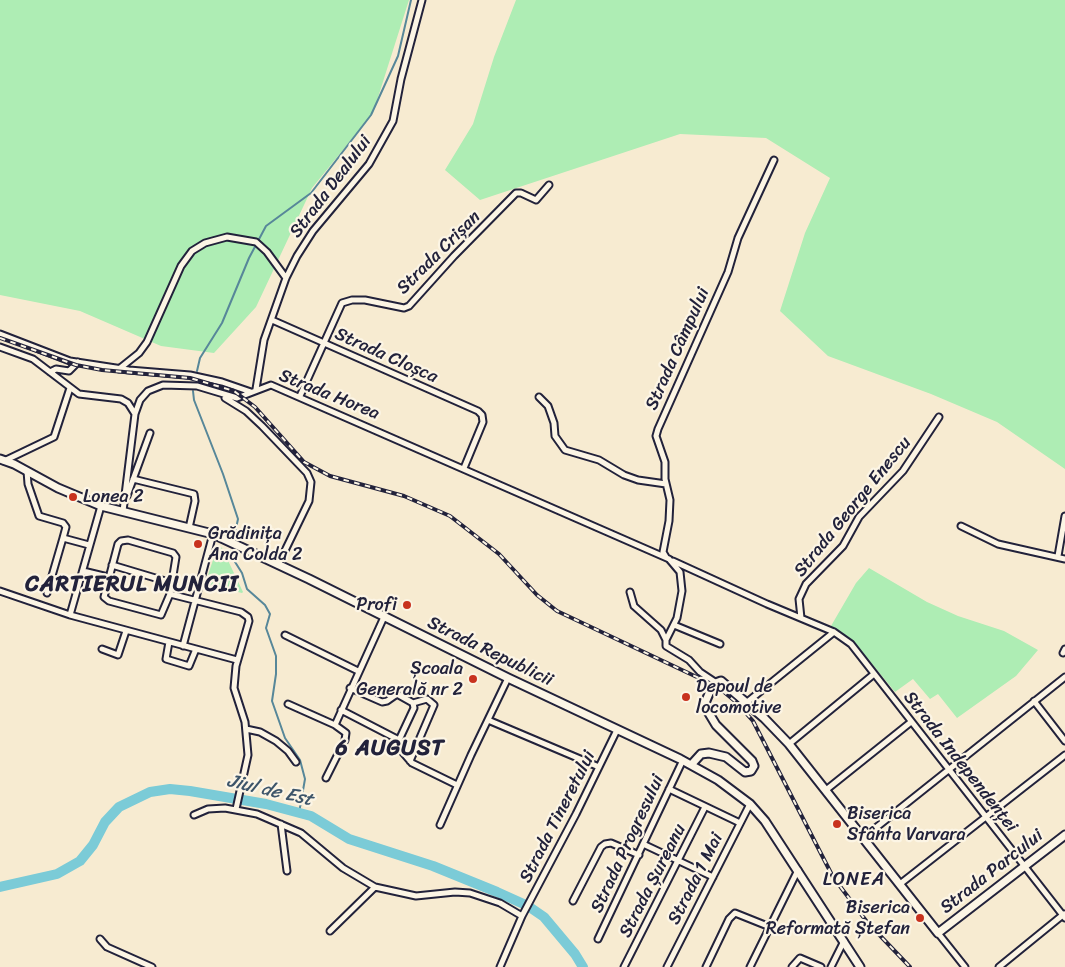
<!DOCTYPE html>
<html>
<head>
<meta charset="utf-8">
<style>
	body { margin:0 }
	canvas { display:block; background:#f7ebd1 }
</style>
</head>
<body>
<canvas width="1065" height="967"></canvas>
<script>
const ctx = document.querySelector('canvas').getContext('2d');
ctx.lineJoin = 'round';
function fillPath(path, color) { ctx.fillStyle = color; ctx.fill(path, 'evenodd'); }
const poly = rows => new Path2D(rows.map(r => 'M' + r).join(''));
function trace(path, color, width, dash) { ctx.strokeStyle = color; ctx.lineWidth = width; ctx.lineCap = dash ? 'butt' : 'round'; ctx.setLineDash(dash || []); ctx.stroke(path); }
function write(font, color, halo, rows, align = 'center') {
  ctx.font = font + ' Sriracha,sans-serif'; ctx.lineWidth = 4.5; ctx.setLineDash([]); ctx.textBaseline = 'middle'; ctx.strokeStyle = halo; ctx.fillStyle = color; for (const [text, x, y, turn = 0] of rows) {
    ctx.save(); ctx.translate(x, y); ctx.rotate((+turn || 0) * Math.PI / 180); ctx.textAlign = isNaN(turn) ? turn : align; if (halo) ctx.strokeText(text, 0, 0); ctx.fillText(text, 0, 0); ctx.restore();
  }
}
fillPath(poly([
	[0,0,409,0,373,113,312,188,256,307,214,353,161,346,80,311,0,295],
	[516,0,1065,0,1065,469,997,422,931,394,828,356,780,311,805,233,830,178,766,138,680,134,480,200,445,170,473,124,494,57],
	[218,545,222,548,243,592,242,593,205,584],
	[869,568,927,602,958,616,1004,631,1038,650,1016,676,957,718,938,694,930,699,913,679,895,692,854,642,831,626,856,583]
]), '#aeedb4');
trace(poly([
	[197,371,200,358,222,323,249,258,266,226,311,193,371,115,398,56,411,0],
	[193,391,194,400,223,474,238,519,234,538],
	[231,551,230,554,242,573,247,589,265,605,270,614,266,628,276,656,276,674,272,701,285,738,300,760,305,779,299,813]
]), '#578799', 2);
trace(poly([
	[0,887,57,874,80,861,93,845,105,822,119,807,150,792,170,789,190,791,266,804,311,816,349,839,433,866,497,892,528,906,544,917,575,954,583,967]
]), '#7bcbd7', 10);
const street = poly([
	[272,320,478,411,482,415,483,422,464,468],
	[0,334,70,361,129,370,190,375,222,382,251,392],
	[0,347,33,359,79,394,121,399,128,403,135,414,123,511],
	[119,369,139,353,147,342,181,266,192,251,205,243,227,237,256,242,267,252,286,278],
	[50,372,56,369,69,371,78,362],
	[256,389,264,340,286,278,297,256,313,231,369,164,393,121,401,79,422,0],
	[300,396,342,303,352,300,365,300,404,308,409,306,454,256,516,193,521,193,536,200,549,185],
	[539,397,548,406,554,423,555,436,565,450,599,460,624,475,638,480,666,484],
	[225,398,246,411,262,426,307,473,311,482,309,501,278,565],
	[135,414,140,400,148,391,163,385,197,386,237,398,271,385,669,559,680,572,682,591,677,618,666,640,666,646,689,660,700,672,715,682],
	[4,461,54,437,70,388],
	[27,471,28,484,39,516,63,523,66,527,63,538,89,545],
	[133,479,194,494,195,501,189,528],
	[127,496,150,433],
	[961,526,998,544,1065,559],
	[128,540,173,553,176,557,170,594,161,615,109,601,104,597,118,544,121,541,128,540],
	[1058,556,1065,516],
	[666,557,663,552,669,521,670,500,665,479,665,462,656,436,658,429,728,272,738,238,774,160],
	[673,561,767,604,834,632,851,644,1065,918],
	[112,565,172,583],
	[83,571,108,577],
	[0,591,70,615,237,660],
	[630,592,634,606,661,630,666,640],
	[47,593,63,538],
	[170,594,241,612,248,617,249,621,236,666,234,688,245,722,248,755,236,809],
	[70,615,101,506],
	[801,618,799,599,806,584,843,546,859,517,903,471,939,417],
	[674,625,720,644],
	[285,635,358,671],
	[169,642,166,659,189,666,196,649],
	[183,646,213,534],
	[102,649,118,655,126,631],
	[1063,653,1065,649],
	[350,688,382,702,387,701,397,694,413,703,414,708,399,740,400,749,412,763,457,785],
	[1034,701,1065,741],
	[746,703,834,632],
	[288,704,335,725,346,733,345,740,326,778],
	[341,710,399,740],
	[488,720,599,767],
	[335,725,384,617],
	[246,729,260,732,276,741,288,751,296,762],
	[789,744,874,674],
	[410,761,434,705,427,699,413,703],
	[669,789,740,823],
	[826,790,911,722],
	[194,815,208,809,225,808,257,814,301,833,343,868,375,887,416,896,455,892,470,893,500,903,522,916],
	[281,824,287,871],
	[440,825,471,755,508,678],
	[863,838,1065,677],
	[643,844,713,877],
	[900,884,1065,755],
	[573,901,601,847,605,844,611,843,639,855],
	[330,931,375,887],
	[938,933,965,967],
	[100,939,107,947,152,967],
	[598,939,683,760],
	[500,967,522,916,576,814,617,730],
	[624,967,705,807],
	[667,967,750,804],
	[706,967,729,919,735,913,770,927],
	[750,967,798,870],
	[792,967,800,958,821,967],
	[831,967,844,941],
	[999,967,1064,914]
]);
const secondary = poly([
	[0,459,14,464,58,488,101,506,213,534,309,579,508,678,680,759,718,780,750,804,765,821,860,967],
	[691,765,701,754,709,753,726,757,745,772,751,771,754,766,752,761,716,725,707,710,705,703,713,684,721,681,764,718,789,744,938,933,1065,835]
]);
trace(street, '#22223b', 9);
trace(secondary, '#22223b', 11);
trace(street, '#fcf5e5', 5);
trace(secondary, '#fcf5e5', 7);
const rail = poly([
	[0,338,76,365,102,370,190,378,234,391,255,407,304,462,330,476,404,496,450,516,499,554,537,595,557,611,718,687,736,702,753,721,833,877,867,922,910,967]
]);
trace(rail, '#22223b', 4);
trace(rail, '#fcf5e5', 2, [5.5]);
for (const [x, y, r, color] of [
	[73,497,5,"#c8321e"],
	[198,544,5,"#c8321e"],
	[407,605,5,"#c8321e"],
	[473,679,5,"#c8321e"],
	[686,697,5,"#c8321e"],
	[837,824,5,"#c8321e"],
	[920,918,5,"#c8321e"]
]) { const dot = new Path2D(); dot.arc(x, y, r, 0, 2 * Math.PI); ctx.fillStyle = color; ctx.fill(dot); trace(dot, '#fcf5e5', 2); }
write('18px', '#22223b', '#fcf5e5', [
	["Strada Dealului",331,187,-53],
	["Strada Crișan",439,253,-45],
	["Strada Câmpului",678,349,-66],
	["Strada Cloșca",386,356,24],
	["Strada Horea",329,395,22],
	["Strada George Enescu",853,507,-51],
	["Strada Republicii",490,652,26],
	["Strada Independenței",960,762,52],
	["Strada Tineretului",558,817,-63],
	["Strada Progresului",628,844,-65],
	["Strada Parcului",992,872,-38],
	["Strada 1 Mai",696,879,-63],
	["Strada Șureanu",653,881,-63]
]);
write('18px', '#22223b', '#fcf5e5', [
	["Lonea 2",83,497],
	["Grădinița",208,534],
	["Ana Colda 2",208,555],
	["Profi",397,605,"right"],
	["Școala",463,669,"right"],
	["Generală nr 2",463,690,"right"],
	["Depoul de",696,687],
	["locomotive",696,708],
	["Biserica",847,814],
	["Sfânta Varvara",847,835],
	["Biserica",910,908,"right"],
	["Reformată Ștefan",910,929,"right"]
], 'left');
write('italic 19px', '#3d556a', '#fcf5e5', [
	["Jiul de Est",270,791,13]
]);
ctx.letterSpacing = '1px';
write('19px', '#22223b', '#fcf5e5', [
	["LONEA",854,880]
]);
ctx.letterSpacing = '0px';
ctx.letterSpacing = '1px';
write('bold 22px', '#22223b', '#fcf5e5', [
	["CARTIERUL MUNCII",132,585],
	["6 AUGUST",390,749]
]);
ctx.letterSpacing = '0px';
</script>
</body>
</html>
